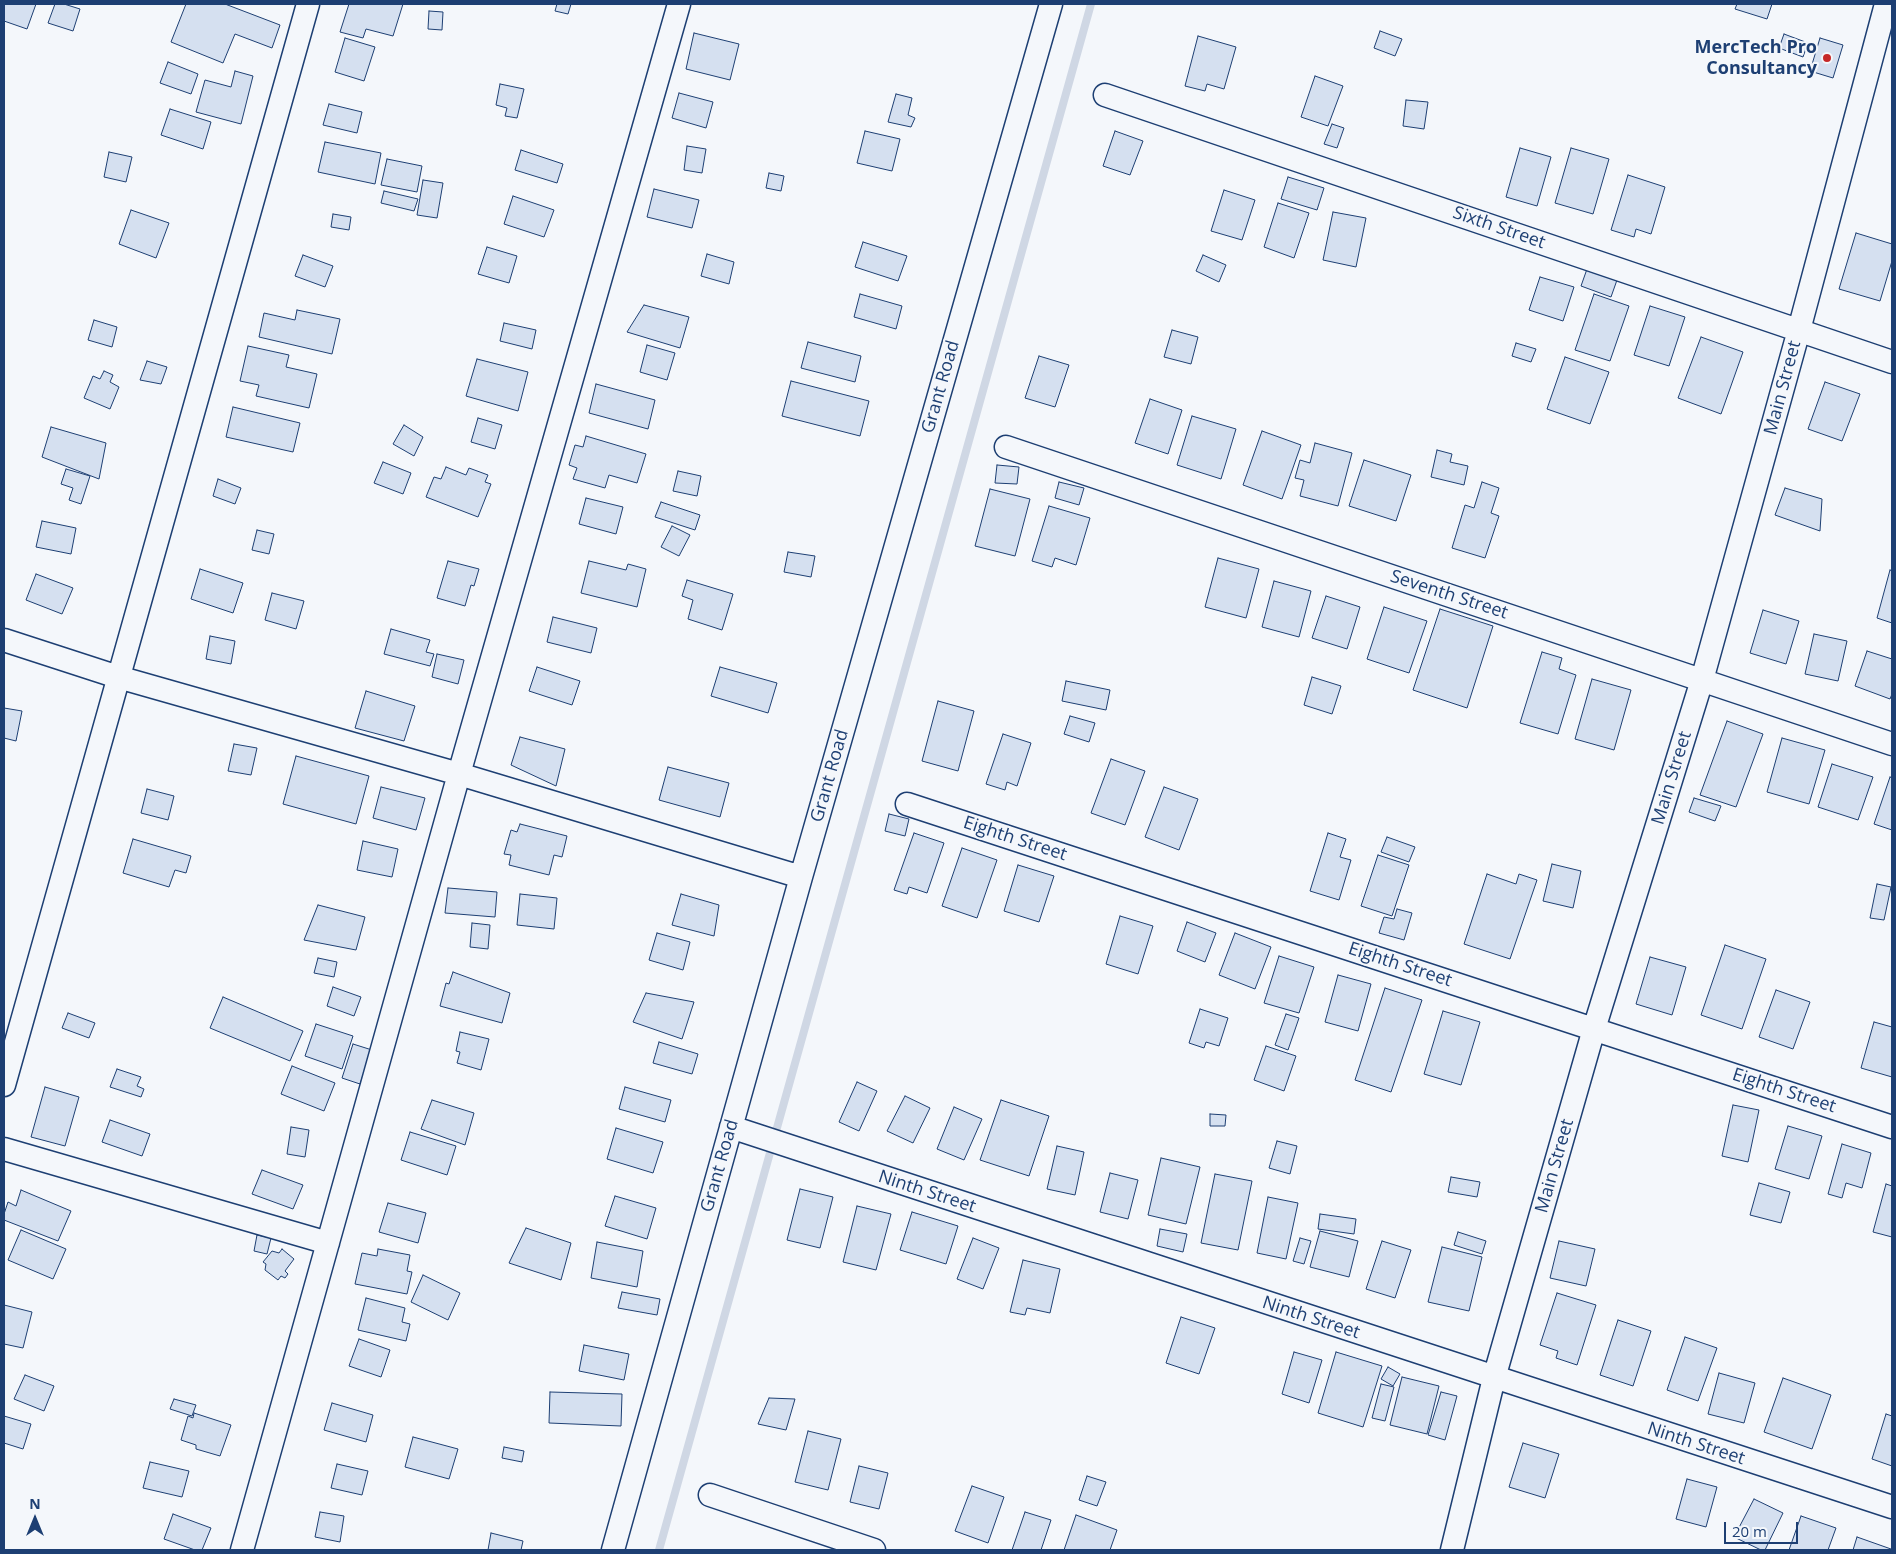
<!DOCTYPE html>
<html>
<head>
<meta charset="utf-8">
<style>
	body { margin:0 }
	#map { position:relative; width:1896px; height:1554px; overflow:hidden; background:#f4f7fb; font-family:"Open Sans",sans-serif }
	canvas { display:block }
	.frame { position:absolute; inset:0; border:5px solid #1d3f73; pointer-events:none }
	.north { position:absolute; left:10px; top:1494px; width:50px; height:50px; -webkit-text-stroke:4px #f4f7fb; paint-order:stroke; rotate:0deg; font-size:14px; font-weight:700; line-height:20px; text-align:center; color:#1d3f73 }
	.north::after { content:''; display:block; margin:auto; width:18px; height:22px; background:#1d3f73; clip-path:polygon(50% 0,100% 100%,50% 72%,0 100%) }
	.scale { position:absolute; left:1724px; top:1522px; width:74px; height:22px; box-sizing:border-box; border:2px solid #1d3f73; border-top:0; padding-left:6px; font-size:15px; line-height:18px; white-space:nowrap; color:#1d3f73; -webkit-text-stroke:4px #f4f7fb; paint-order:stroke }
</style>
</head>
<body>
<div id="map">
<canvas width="1896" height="1554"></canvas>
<div class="frame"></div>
<div class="north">N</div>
<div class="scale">20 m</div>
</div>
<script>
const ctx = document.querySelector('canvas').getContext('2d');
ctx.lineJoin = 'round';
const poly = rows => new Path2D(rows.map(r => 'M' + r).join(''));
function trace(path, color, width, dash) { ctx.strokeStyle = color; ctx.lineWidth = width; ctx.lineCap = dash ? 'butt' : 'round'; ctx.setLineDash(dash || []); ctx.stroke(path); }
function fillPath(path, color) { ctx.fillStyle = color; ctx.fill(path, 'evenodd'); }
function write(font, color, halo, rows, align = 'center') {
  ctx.font = font + ' "Open Sans",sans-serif'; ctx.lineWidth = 4; ctx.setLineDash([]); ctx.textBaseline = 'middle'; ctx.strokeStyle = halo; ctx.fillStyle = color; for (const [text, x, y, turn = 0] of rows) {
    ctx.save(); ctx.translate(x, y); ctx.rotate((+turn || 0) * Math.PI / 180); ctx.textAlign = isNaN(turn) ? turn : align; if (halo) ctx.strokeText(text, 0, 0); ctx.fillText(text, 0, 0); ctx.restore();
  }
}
trace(poly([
	[659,1550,1091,4]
]), '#cfd7e4', 8);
const building = poly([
	[4,4,36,4,27,29,4,21,4,4],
	[55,4,64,4,80,9,73,31,48,23,55,4],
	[186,4,225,4,280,25,272,48,235,34,223,63,171,42,186,4],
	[349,4,403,4,393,36,366,29,363,38,340,32,349,4],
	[557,4,571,4,568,14,555,11,557,4],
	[1737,4,1772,4,1767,19,1735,9,1737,4],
	[429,11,443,12,442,30,428,29,429,11],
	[1380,31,1402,39,1395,56,1374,48,1380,31],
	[694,33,739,44,730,80,686,69,694,33],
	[1784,34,1808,43,1803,57,1779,48,1784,34],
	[1198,36,1236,47,1224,89,1207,84,1205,91,1185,86,1198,36],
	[345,38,375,47,364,81,335,72,345,38],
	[1820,38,1843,45,1833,78,1810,71,1820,38],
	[168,62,198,74,191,94,160,83,168,62],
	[235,71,253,76,241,124,196,112,205,80,231,87,235,71],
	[1315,76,1343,86,1328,126,1301,117,1315,76],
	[500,84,524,89,517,118,505,116,507,108,496,105,500,84],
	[679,93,713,102,706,128,672,118,679,93],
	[896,94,912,98,908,115,915,118,911,127,888,122,896,94],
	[1406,100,1428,102,1424,129,1403,126,1406,100],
	[329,104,362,112,357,133,323,125,329,104],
	[170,109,211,122,203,149,161,135,170,109],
	[1332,124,1344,128,1337,148,1324,144,1332,124],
	[865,131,900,139,892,171,857,163,865,131],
	[1115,131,1143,141,1130,175,1103,166,1115,131],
	[325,142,381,153,375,184,318,172,325,142],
	[687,146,706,149,702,173,684,170,687,146],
	[1520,148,1551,157,1537,206,1506,197,1520,148],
	[1571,148,1609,159,1593,214,1555,203,1571,148],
	[521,150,563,164,557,183,515,170,521,150],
	[109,152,132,157,126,182,104,177,109,152],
	[387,159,422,166,417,192,381,185,387,159],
	[769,173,784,176,781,191,766,188,769,173],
	[1628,175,1665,187,1651,234,1636,229,1634,237,1611,230,1628,175],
	[1288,177,1324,188,1317,210,1281,199,1288,177],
	[423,180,443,183,437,218,417,215,423,180],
	[654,189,699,200,692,228,647,217,654,189],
	[1224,190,1255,200,1242,240,1211,231,1224,190],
	[384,191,418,199,414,211,381,203,384,191],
	[513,196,554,210,544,237,504,224,513,196],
	[1278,203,1309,213,1294,258,1264,247,1278,203],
	[131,210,169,223,156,258,119,244,131,210],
	[1333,212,1366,218,1356,267,1323,260,1333,212],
	[333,214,351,217,349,230,331,227,333,214],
	[1856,233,1892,244,1892,261,1880,301,1839,289,1856,233],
	[863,242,907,256,898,281,855,267,863,242],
	[487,247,517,256,509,283,478,274,487,247],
	[707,254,734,262,729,284,701,276,707,254],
	[303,255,333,266,325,287,295,276,303,255],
	[1203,255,1226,265,1219,282,1196,271,1203,255],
	[1587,269,1617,280,1611,297,1581,286,1587,269],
	[1540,277,1574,287,1563,321,1529,310,1540,277],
	[860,294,902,306,896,329,854,317,860,294],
	[1594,294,1629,306,1610,361,1575,350,1594,294],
	[644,305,689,317,680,348,627,332,644,305],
	[1650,306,1685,317,1669,366,1634,355,1650,306],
	[297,310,340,319,332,354,259,337,264,313,295,320,297,310],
	[94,320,117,327,112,347,88,340,94,320],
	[504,323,536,330,532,349,500,341,504,323],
	[1172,330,1198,337,1191,364,1164,357,1172,330],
	[1701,337,1743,352,1721,414,1678,398,1701,337],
	[808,342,861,356,855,382,801,368,808,342],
	[1516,343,1536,349,1531,362,1512,356,1516,343],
	[647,345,675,353,667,380,640,372,647,345],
	[248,346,289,355,286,367,317,374,309,408,256,396,259,385,240,381,248,346],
	[1039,356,1069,365,1055,407,1025,398,1039,356],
	[1565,357,1609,372,1590,424,1547,409,1565,357],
	[477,359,528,372,518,411,466,396,477,359],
	[147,361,167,367,161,384,140,380,147,361],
	[104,371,113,375,110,382,119,387,110,409,84,398,93,376,100,379,104,371],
	[791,381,869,401,860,436,782,416,791,381],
	[1825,382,1860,394,1842,441,1808,429,1825,382],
	[596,384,655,400,648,429,589,413,596,384],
	[1150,399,1182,410,1168,454,1135,443,1150,399],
	[233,407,300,423,293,452,226,437,233,407],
	[1192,416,1236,429,1221,479,1177,465,1192,416],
	[478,418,502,425,495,449,471,442,478,418],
	[404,425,423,437,414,456,393,444,404,425],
	[51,427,106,443,99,479,42,457,51,427],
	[1262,431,1301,445,1282,499,1243,485,1262,431],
	[586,436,646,454,637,483,609,475,605,488,573,479,577,468,569,465,575,445,583,447,586,436],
	[1315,443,1352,453,1338,506,1300,496,1304,480,1295,478,1300,460,1310,463,1315,443],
	[1437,450,1452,454,1450,462,1468,466,1464,485,1431,477,1437,450],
	[1364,460,1411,475,1396,521,1349,506,1364,460],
	[383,462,411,473,403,494,374,483,383,462],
	[997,465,1019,467,1017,484,995,483,997,465],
	[446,467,466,475,469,468,488,475,485,482,491,484,478,517,426,497,434,477,441,479,446,467],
	[66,469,90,476,81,504,69,500,73,488,61,484,66,469],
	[678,471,701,476,697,496,673,491,678,471],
	[218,479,241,488,235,504,213,496,218,479],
	[1059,482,1084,488,1079,505,1055,498,1059,482],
	[1482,482,1499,488,1491,513,1499,516,1485,558,1452,548,1465,505,1474,508,1482,482],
	[1785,488,1822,499,1820,531,1775,515,1785,488],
	[990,489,1030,499,1015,556,975,546,990,489],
	[586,498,623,507,616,534,579,524,586,498],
	[661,502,700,515,695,530,655,517,661,502],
	[1049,506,1090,518,1076,565,1055,558,1052,567,1032,561,1049,506],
	[42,521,76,528,71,554,36,547,42,521],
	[672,526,690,535,679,556,661,547,672,526],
	[257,530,274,534,269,554,252,550,257,530],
	[788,552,815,556,811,577,784,572,788,552],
	[1218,558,1259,569,1246,618,1205,607,1218,558],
	[448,561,479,569,474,586,471,585,465,606,437,598,448,561],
	[589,561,626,570,628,564,646,569,637,607,581,593,589,561],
	[200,569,243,583,233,613,191,599,200,569],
	[1890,570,1892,571,1892,623,1877,618,1890,570],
	[36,574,73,588,62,614,26,600,36,574],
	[687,580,733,594,722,630,688,619,693,600,682,596,687,580],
	[1274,581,1311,591,1299,637,1262,627,1274,581],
	[272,593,304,601,296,629,265,620,272,593],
	[1326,596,1360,607,1347,649,1312,638,1326,596],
	[1384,607,1427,621,1409,673,1367,659,1384,607],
	[1440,609,1493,626,1467,708,1413,690,1440,609],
	[1763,610,1799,621,1786,664,1750,653,1763,610],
	[553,617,597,628,591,653,547,642,553,617],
	[391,629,430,640,426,652,434,654,430,666,384,654,391,629],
	[1814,634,1847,641,1838,681,1805,674,1814,634],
	[210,636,235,641,231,664,206,659,210,636],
	[1867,651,1892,659,1892,694,1890,699,1855,686,1867,651],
	[1542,652,1562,658,1559,669,1576,675,1558,734,1520,723,1542,652],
	[437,654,464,660,458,684,432,677,437,654],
	[537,667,580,681,572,705,529,691,537,667],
	[720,667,777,683,768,713,711,696,720,667],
	[1312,677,1341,686,1332,714,1304,705,1312,677],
	[1592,679,1631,690,1614,750,1575,739,1592,679],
	[1066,681,1110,690,1106,710,1062,701,1066,681],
	[366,691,415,706,404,741,355,728,366,691],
	[938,701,974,711,958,771,922,761,938,701],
	[4,708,22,711,16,741,4,738,4,708],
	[1070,716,1095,723,1089,742,1064,734,1070,716],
	[1727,721,1763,734,1736,807,1700,795,1727,721],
	[1003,734,1031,743,1017,786,1007,782,1005,790,986,784,1003,734],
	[520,737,565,749,556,786,511,765,520,737],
	[1782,738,1825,750,1809,804,1767,792,1782,738],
	[234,744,257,748,251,775,228,771,234,744],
	[296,756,369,776,356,824,283,804,296,756],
	[1111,759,1145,771,1125,825,1091,813,1111,759],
	[1832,764,1873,777,1858,820,1818,807,1832,764],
	[668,767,729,783,720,817,659,800,668,767],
	[1890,777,1892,778,1892,830,1874,824,1890,777],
	[381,787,425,798,416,830,373,818,381,787],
	[1164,787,1198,799,1179,850,1145,837,1164,787],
	[147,789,174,796,168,820,141,813,147,789],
	[1694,798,1721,806,1715,821,1689,812,1694,798],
	[889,814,909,819,905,836,885,831,889,814],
	[520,824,567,836,562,857,554,855,549,875,509,865,511,855,504,854,511,830,517,832,520,824],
	[914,833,944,843,927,893,909,887,907,894,894,890,914,833],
	[1328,833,1346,839,1340,857,1351,860,1339,900,1310,891,1328,833],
	[1387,837,1415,847,1409,862,1381,852,1387,837],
	[133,839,191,856,186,873,175,870,169,887,123,873,133,839],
	[363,841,398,849,392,877,357,870,363,841],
	[962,848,997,860,977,918,942,906,962,848],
	[1378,855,1409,865,1392,916,1361,906,1378,855],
	[1552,864,1581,871,1573,908,1543,901,1552,864],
	[1018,865,1054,876,1039,922,1004,911,1018,865],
	[1487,874,1516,884,1519,874,1537,880,1510,959,1464,944,1487,874],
	[1877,884,1891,887,1884,920,1870,918,1877,884],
	[448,888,497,892,495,917,445,913,448,888],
	[520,894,557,898,554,929,517,925,520,894],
	[681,894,719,905,714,936,672,925,681,894],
	[318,905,365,917,356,950,304,940,318,905],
	[1397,909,1412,913,1404,940,1379,933,1384,917,1394,919,1397,909],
	[1120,916,1153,926,1138,974,1106,964,1120,916],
	[1187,922,1216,933,1205,962,1177,951,1187,922],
	[472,923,490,925,488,949,470,947,472,923],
	[657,933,690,942,683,970,649,960,657,933],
	[1235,933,1271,947,1255,989,1219,975,1235,933],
	[1725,945,1766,959,1742,1029,1701,1015,1725,945],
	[1279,956,1314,967,1299,1013,1264,1003,1279,956],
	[1650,957,1686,967,1672,1015,1636,1004,1650,957],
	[318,958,337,962,334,977,314,973,318,958],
	[453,972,510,993,502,1023,440,1006,446,983,449,984,453,972],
	[1338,975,1371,984,1358,1031,1325,1022,1338,975],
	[333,987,361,997,354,1016,327,1006,333,987],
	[1385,988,1422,1000,1391,1092,1355,1080,1385,988],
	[1776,990,1810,1002,1793,1049,1759,1037,1776,990],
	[646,993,694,1002,682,1039,633,1022,646,993],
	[223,997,303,1031,290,1061,210,1028,223,997],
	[1200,1009,1228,1018,1219,1046,1206,1042,1204,1048,1189,1043,1200,1009],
	[1443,1011,1480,1022,1461,1085,1424,1074,1443,1011],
	[68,1013,95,1023,89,1038,62,1028,68,1013],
	[1286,1014,1299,1018,1288,1050,1275,1045,1286,1014],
	[1874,1022,1892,1027,1892,1077,1861,1068,1874,1022],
	[316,1024,353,1036,342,1069,305,1056,316,1024],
	[460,1032,489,1039,481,1070,457,1063,460,1052,456,1051,460,1032],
	[659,1042,698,1054,692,1074,653,1063,659,1042],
	[353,1044,372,1050,360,1084,342,1078,353,1044],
	[1266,1046,1296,1056,1284,1091,1254,1080,1266,1046],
	[292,1066,335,1083,324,1111,281,1094,292,1066],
	[117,1069,141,1077,137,1086,144,1089,141,1097,110,1087,117,1069],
	[857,1082,877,1091,859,1131,839,1122,857,1082],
	[45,1087,79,1097,65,1146,31,1137,45,1087],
	[625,1087,671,1100,665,1122,619,1109,625,1087],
	[905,1096,930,1108,913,1143,887,1131,905,1096],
	[432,1100,474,1113,465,1145,421,1129,432,1100],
	[1001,1100,1049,1116,1029,1176,980,1160,1001,1100],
	[1733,1105,1759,1110,1748,1162,1722,1156,1733,1105],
	[954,1107,982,1119,964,1160,937,1149,954,1107],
	[1210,1114,1226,1115,1225,1126,1210,1126,1210,1114],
	[110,1120,150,1134,142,1156,102,1142,110,1120],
	[1788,1126,1822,1136,1809,1179,1775,1169,1788,1126],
	[291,1127,309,1130,305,1157,287,1154,291,1127],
	[616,1128,663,1142,653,1173,607,1159,616,1128],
	[410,1132,456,1146,447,1175,401,1160,410,1132],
	[1277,1141,1297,1146,1290,1174,1269,1168,1277,1141],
	[1842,1144,1871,1153,1862,1188,1846,1183,1842,1198,1828,1194,1842,1144],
	[1057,1146,1084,1152,1075,1195,1047,1189,1057,1146],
	[1161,1158,1200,1167,1186,1224,1148,1215,1161,1158],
	[262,1170,303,1185,293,1209,252,1194,262,1170],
	[1110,1173,1138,1180,1128,1219,1100,1212,1110,1173],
	[1215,1174,1252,1181,1238,1250,1201,1243,1215,1174],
	[1451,1177,1480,1182,1477,1197,1448,1192,1451,1177],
	[1759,1183,1790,1192,1781,1223,1750,1215,1759,1183],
	[1886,1184,1892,1186,1892,1237,1873,1232,1886,1184],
	[800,1189,833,1197,820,1248,787,1240,800,1189],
	[21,1190,71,1211,58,1241,4,1220,4,1214,8,1202,16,1206,21,1190],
	[615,1196,656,1208,647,1239,605,1226,615,1196],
	[1268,1197,1298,1203,1286,1259,1257,1253,1268,1197],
	[388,1203,426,1213,418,1243,379,1232,388,1203],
	[857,1206,891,1214,876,1270,843,1262,857,1206],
	[912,1212,958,1226,946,1264,900,1250,912,1212],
	[1320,1214,1356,1219,1354,1234,1318,1229,1320,1214],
	[526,1228,571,1243,561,1280,509,1263,526,1228],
	[1160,1229,1187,1234,1183,1252,1157,1246,1160,1229],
	[21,1230,66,1249,53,1279,8,1260,21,1230],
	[1320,1231,1358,1241,1349,1277,1310,1267,1320,1231],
	[1458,1232,1486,1241,1482,1254,1454,1245,1458,1232],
	[257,1235,271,1238,267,1254,254,1251,257,1235],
	[973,1238,999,1248,983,1289,957,1279,973,1238],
	[1300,1238,1311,1241,1304,1264,1293,1261,1300,1238],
	[1382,1241,1411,1250,1395,1298,1366,1289,1382,1241],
	[1559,1241,1595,1249,1586,1286,1550,1278,1559,1241],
	[597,1242,643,1251,637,1287,591,1278,597,1242],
	[1442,1247,1482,1257,1469,1311,1428,1302,1442,1247],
	[282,1249,294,1259,285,1271,288,1274,285,1278,281,1276,278,1280,265,1270,266,1264,263,1262,272,1251,279,1253,282,1249],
	[378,1249,410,1255,407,1271,412,1272,407,1294,355,1284,362,1253,377,1256,378,1249],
	[1023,1260,1060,1269,1050,1313,1027,1308,1025,1315,1010,1312,1023,1260],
	[423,1275,460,1293,448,1320,411,1302,423,1275],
	[622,1292,660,1299,657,1315,618,1308,622,1292],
	[1557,1293,1596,1305,1577,1365,1556,1358,1558,1351,1540,1345,1557,1293],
	[366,1298,405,1308,402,1322,410,1324,406,1341,358,1330,366,1298],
	[4,1305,32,1312,23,1348,4,1344,4,1305],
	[1181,1317,1215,1328,1199,1374,1166,1363,1181,1317],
	[1618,1320,1651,1331,1633,1386,1600,1375,1618,1320],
	[1685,1337,1717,1348,1698,1401,1667,1390,1685,1337],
	[359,1339,390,1350,381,1377,349,1366,359,1339],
	[584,1345,629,1354,624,1380,579,1371,584,1345],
	[1294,1352,1322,1360,1309,1403,1282,1394,1294,1352],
	[1336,1352,1382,1366,1363,1427,1318,1413,1336,1352],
	[1388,1367,1400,1374,1393,1386,1381,1379,1388,1367],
	[1719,1373,1755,1383,1744,1423,1708,1414,1719,1373],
	[25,1375,54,1386,44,1411,14,1399,25,1375],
	[1402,1377,1439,1386,1427,1434,1390,1425,1402,1377],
	[1783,1378,1831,1395,1812,1449,1764,1432,1783,1378],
	[1381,1384,1394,1387,1385,1421,1372,1418,1381,1384],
	[550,1392,622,1394,621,1426,549,1423,550,1392],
	[1441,1392,1457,1396,1445,1440,1428,1435,1441,1392],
	[769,1398,795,1399,786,1430,758,1424,769,1398],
	[174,1399,196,1405,192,1416,170,1409,174,1399],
	[332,1403,373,1415,366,1442,324,1430,332,1403],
	[194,1413,231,1425,220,1456,196,1449,196,1445,181,1440,188,1416,193,1418,194,1413],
	[1886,1414,1892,1416,1892,1466,1872,1459,1886,1414],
	[4,1416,31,1424,23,1449,4,1443,4,1416],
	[808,1431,841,1439,828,1490,795,1482,808,1431],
	[413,1437,458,1449,449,1479,405,1467,413,1437],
	[1523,1443,1559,1454,1545,1498,1509,1487,1523,1443],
	[504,1447,524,1451,522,1462,502,1458,504,1447],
	[150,1462,189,1471,182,1497,143,1488,150,1462],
	[337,1464,368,1471,362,1495,331,1488,337,1464],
	[859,1466,888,1473,879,1509,850,1502,859,1466],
	[1087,1476,1106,1482,1097,1506,1079,1500,1087,1476],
	[1687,1479,1717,1487,1706,1527,1676,1519,1687,1479],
	[972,1486,1004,1497,988,1543,955,1531,972,1486],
	[1754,1499,1783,1513,1765,1550,1761,1550,1734,1537,1754,1499],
	[320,1512,344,1516,340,1542,315,1537,320,1512],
	[1025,1512,1051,1520,1041,1550,1012,1550,1025,1512],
	[173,1514,211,1528,202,1550,195,1550,164,1539,173,1514],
	[1076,1515,1117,1530,1110,1550,1064,1550,1076,1515],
	[1801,1516,1836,1528,1828,1550,1789,1550,1801,1516],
	[491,1533,523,1541,521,1550,488,1550,491,1533],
	[1857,1537,1891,1549,1890,1550,1853,1550,1857,1537]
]);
fillPath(building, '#d5e0f0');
trace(building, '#1d3f73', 1);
const street = poly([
	[1105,95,1892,362],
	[1006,447,1892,744],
	[4,640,118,677,459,774,801,877],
	[907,804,1892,1127],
	[4,1085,308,4],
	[731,1127,1892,1507],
	[4,1149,328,1243],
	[710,1495,874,1550],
	[242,1550,459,774,679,4],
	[613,1550,801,877,1051,4],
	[1452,1550,1494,1378,1594,1029,1702,680,1799,330,1886,4]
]);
trace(street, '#1d3f73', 25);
trace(street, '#f4f7fb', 22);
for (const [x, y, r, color] of [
	[1827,58,5,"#c62828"]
]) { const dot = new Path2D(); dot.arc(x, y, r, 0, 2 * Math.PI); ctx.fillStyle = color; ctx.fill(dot); trace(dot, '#f4f7fb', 2); }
write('bold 18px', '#1d3f73', '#f4f7fb', [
	["MercTech Pro",1817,48],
	["Consultancy",1817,69]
], 'right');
write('18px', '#1d3f73', '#f4f7fb', [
	["Sixth Street",1499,228,19],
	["Grant Road",941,387,-74],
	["Main Street",1783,388,-75],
	["Seventh Street",1449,595,18],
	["Grant Road",830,776,-74],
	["Main Street",1672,778,-73],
	["Eighth Street",1015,839,18],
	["Eighth Street",1400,965,18],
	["Eighth Street",1784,1091,18],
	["Grant Road",720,1166,-74],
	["Main Street",1555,1166,-74],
	["Ninth Street",927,1192,18],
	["Ninth Street",1311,1318,18],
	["Ninth Street",1696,1444,18]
]);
</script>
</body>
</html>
